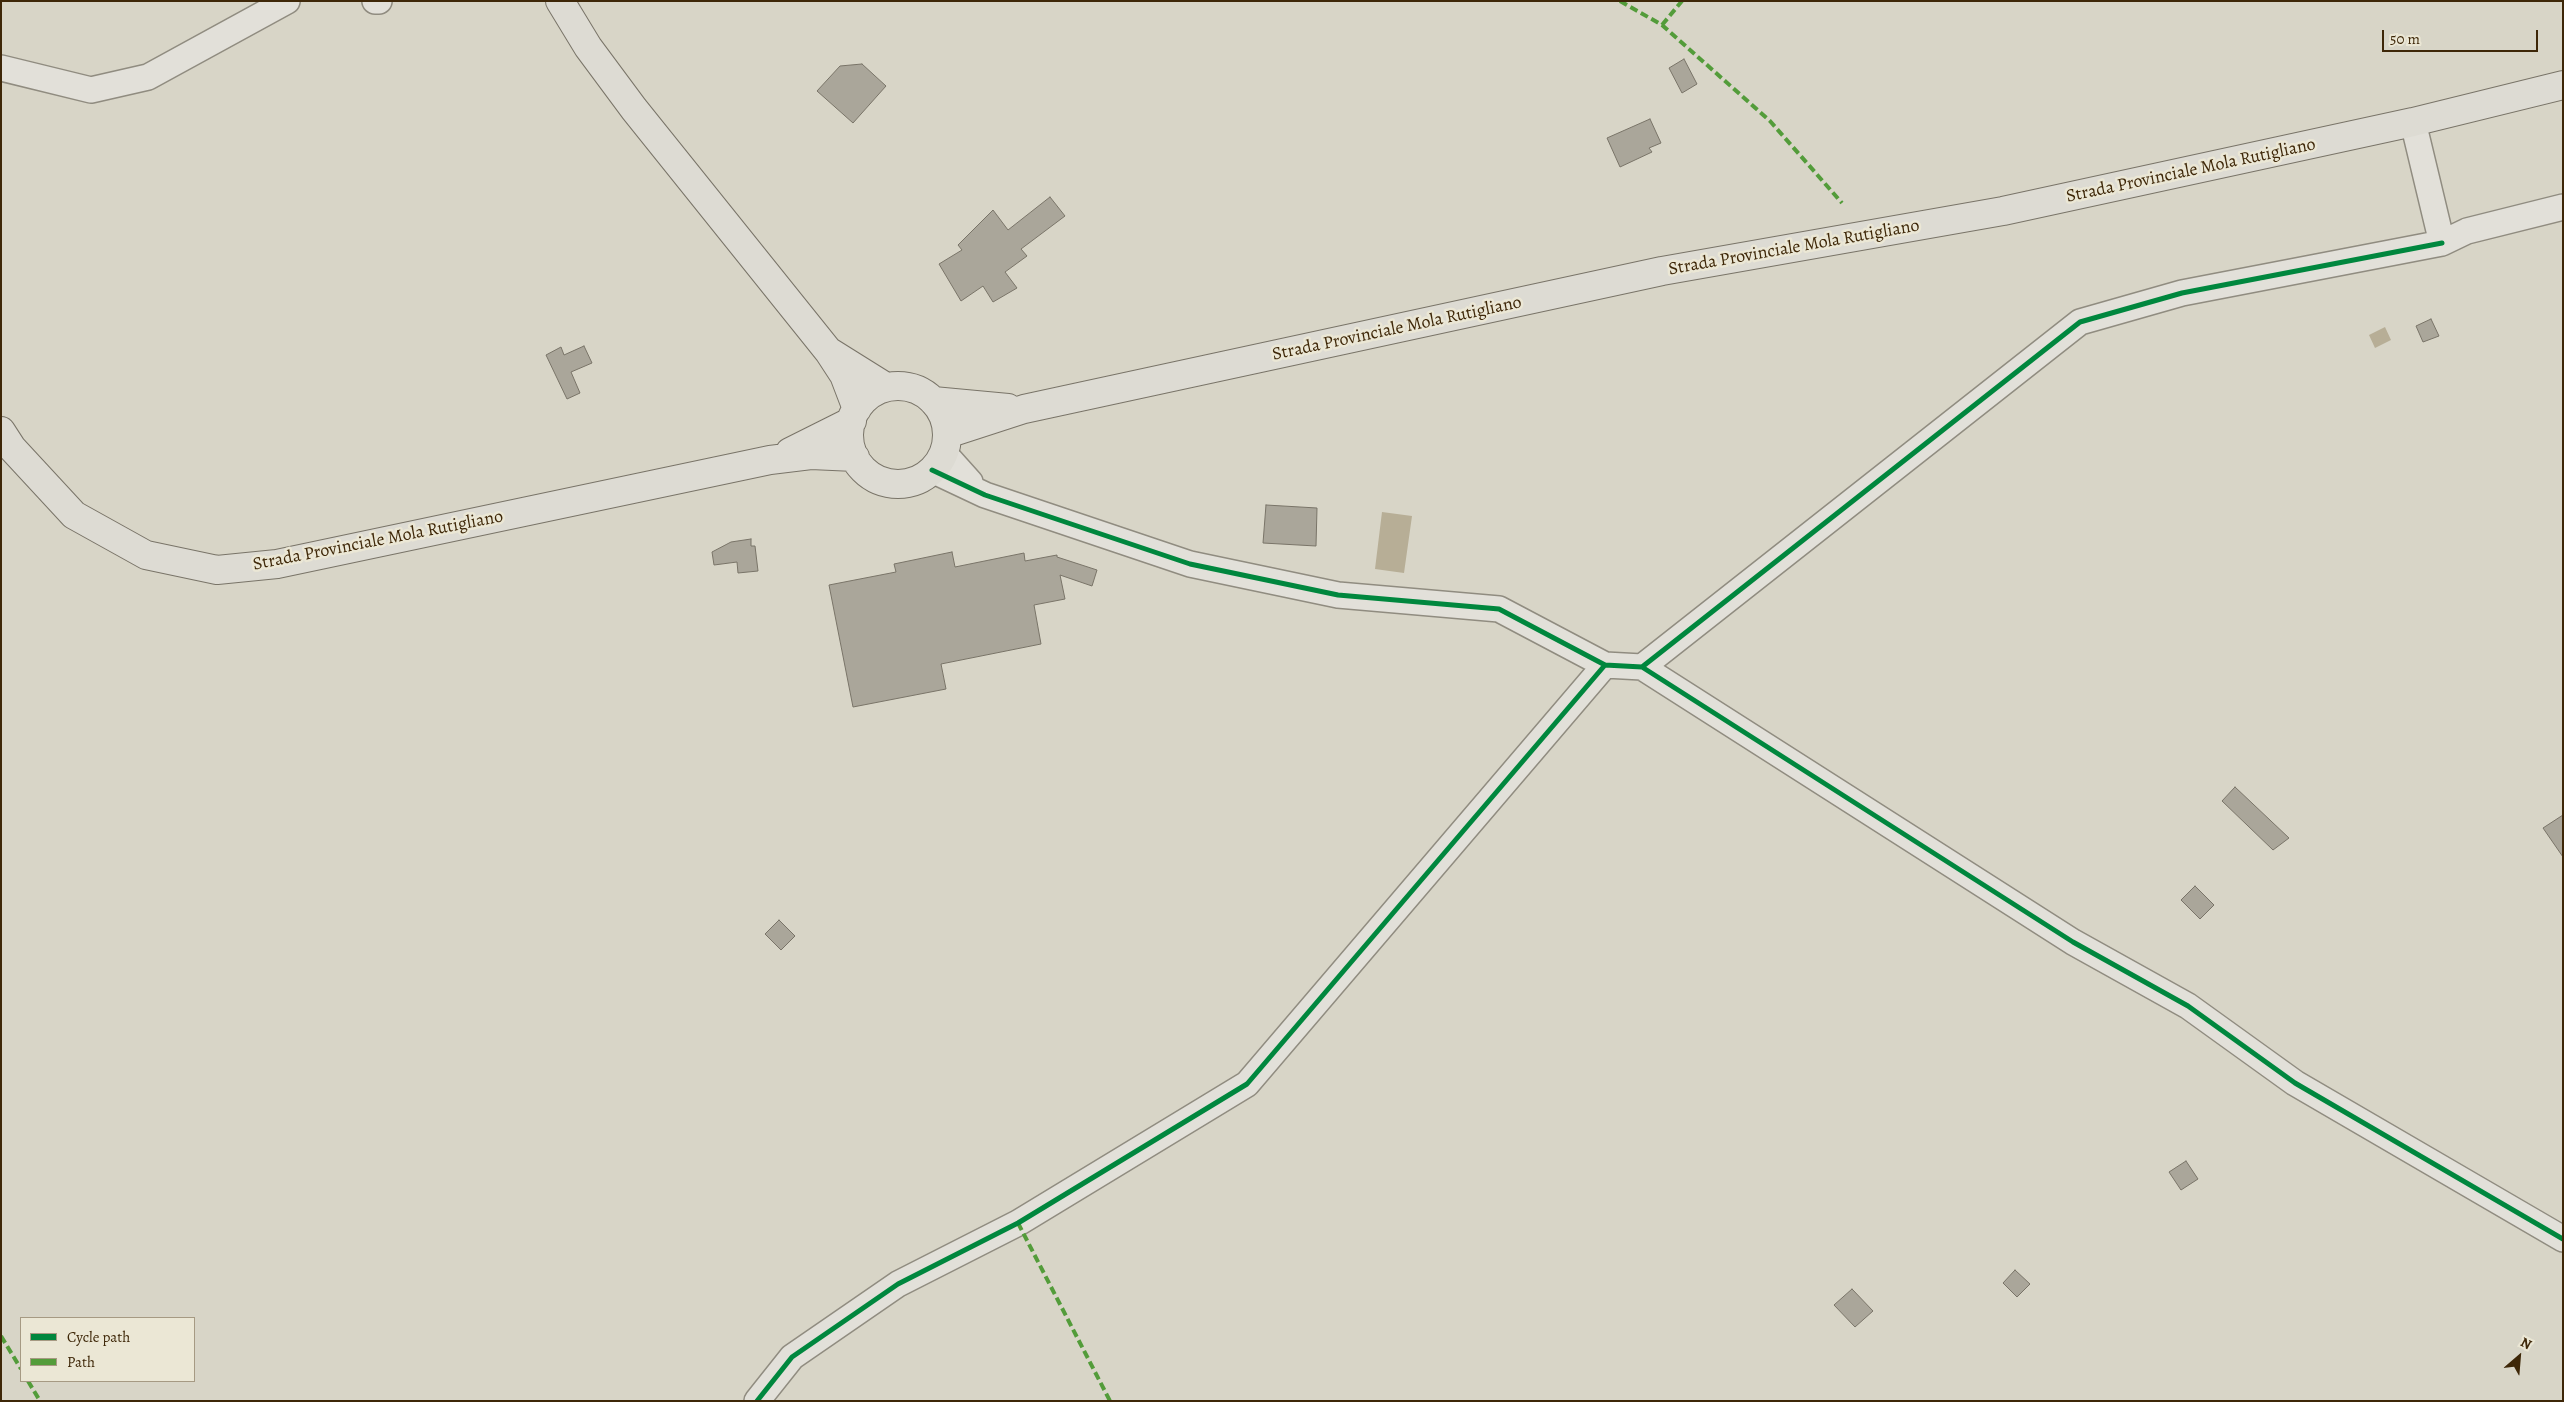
<!DOCTYPE html>
<html>
<head>
<meta charset="utf-8">
<style>
	body { margin:0 }
	#map { position:relative; width:2564px; height:1402px; overflow:hidden; background:#d8d5c7; font-family:Alegreya,serif }
	canvas { display:block }
	.frame { position:absolute; inset:0; border:2px solid #3e2708; pointer-events:none }
	.legend { position:absolute; left:20px; top:1317px; width:175px; height:65px; box-sizing:border-box; background:#ebe7d5; border:1px solid #a69a83; margin:0; padding:6px 9px; list-style:none; font-size:15px; color:#3e2708 }
	.legend li { display:flex; align-items:center; gap:10px; height:25px }
	.legend b { width:25px; border:1px solid #a69a83 }
	.north { position:absolute; left:2494px; top:1332px; width:50px; height:50px; -webkit-text-stroke:4px #ebe7d5; paint-order:stroke; rotate:27deg; font-size:14px; font-weight:700; line-height:20px; text-align:center; color:#3e2708 }
	.north::after { content:''; display:block; margin:auto; width:18px; height:22px; background:#3e2708; clip-path:polygon(50% 0,100% 100%,50% 72%,0 100%) }
	.scale { position:absolute; left:2382px; top:30px; width:156px; height:22px; box-sizing:border-box; border:2px solid #3e2708; border-top:0; padding-left:6px; font-size:15px; line-height:18px; white-space:nowrap; color:#3e2708; -webkit-text-stroke:4px #ebe7d5; paint-order:stroke }
</style>
</head>
<body>
<div id="map">
<canvas width="2564" height="1402"></canvas>
<div class="frame"></div>
<ul class="legend">
<li><b style="height:6px;background:#00873e"></b>Cycle path</li>
<li><b style="height:6px;background:#539c3a"></b>Path</li>
</ul>
<div class="north">N</div>
<div class="scale">50 m</div>
</div>
<script>
const ctx = document.querySelector('canvas').getContext('2d');
ctx.lineJoin = 'round';
function fillPath(path, color) { ctx.fillStyle = color; ctx.fill(path, 'evenodd'); }
const poly = rows => new Path2D(rows.map(r => 'M' + r).join(''));
function trace(path, color, width, dash) { ctx.strokeStyle = color; ctx.lineWidth = width; ctx.lineCap = dash ? 'butt' : 'round'; ctx.setLineDash(dash || []); ctx.stroke(path); }
function write(font, color, halo, rows, align = 'center') {
  ctx.font = font + ' Alegreya,serif'; ctx.lineWidth = 5; ctx.setLineDash([]); ctx.textBaseline = 'middle'; ctx.strokeStyle = halo; ctx.fillStyle = color; for (const [text, x, y, turn = 0] of rows) {
    ctx.save(); ctx.translate(x, y); ctx.rotate((+turn || 0) * Math.PI / 180); ctx.textAlign = isNaN(turn) ? turn : align; if (halo) ctx.strokeText(text, 0, 0); ctx.fillText(text, 0, 0); ctx.restore();
  }
}
fillPath(poly([
	[2385,327,2391,340,2375,348,2369,335],
	[1382,512,1412,516,1404,573,1375,569]
]), '#b7ae96');
const building = poly([
	[1684,59,1697,84,1682,93,1669,68,1684,59],
	[862,64,886,86,853,123,817,91,840,66,862,64],
	[1650,119,1661,143,1649,148,1652,152,1620,167,1607,138,1650,119],
	[1050,197,1065,216,1021,249,1027,256,1005,272,1017,288,993,302,983,286,961,301,939,264,962,250,958,245,993,210,1008,230,1050,197],
	[2431,319,2439,336,2423,342,2416,326,2431,319],
	[584,346,592,363,571,372,580,393,567,399,546,355,561,347,564,355,584,346],
	[1266,505,1317,508,1316,546,1263,543,1266,505],
	[751,539,751,546,755,546,758,571,738,573,737,562,714,565,712,552,731,542,751,539],
	[952,552,955,567,1024,553,1025,561,1057,555,1057,557,1097,570,1092,586,1060,575,1065,599,1034,605,1041,644,941,664,946,689,853,707,829,585,896,572,894,564,952,552],
	[2235,787,2289,838,2273,850,2222,801,2235,787],
	[2563,815,2563,857,2543,828,2563,815],
	[2195,886,2214,905,2200,919,2181,900,2195,886],
	[779,920,795,936,781,950,765,934,779,920],
	[2186,1161,2198,1179,2181,1190,2169,1172,2186,1161],
	[2015,1270,2030,1284,2017,1297,2003,1283,2015,1270],
	[1852,1289,1873,1311,1855,1327,1834,1305,1852,1289]
]);
fillPath(building, '#aaa69a');
trace(building, '#797468', 1);
const minor = poly([
	[375,1,379,1],
	[1,68,91,90,148,77,287,1],
	[2413,122,2442,243,2467,231,2563,207],
	[944,453,970,482],
	[932,470,985,495,1190,564,1338,595,1499,609,1605,665,1642,667,2073,942,2188,1006,2295,1083,2563,1239],
	[1642,667,2080,322,2182,293,2442,243],
	[757,1401,792,1357,898,1284,1018,1223,1247,1084,1605,665]
]);
const major = poly([
	[560,1,588,47,634,109,829,352,844,375,857,409],
	[830,352,886,387],
	'849 435a49 49 0 1 1 98 0a49 49 0 1 1-98 0Z',
	[933,401,1008,408],
	[1,431,12,448,74,515,146,555,217,570,277,564,770,460,811,455,855,457],
	[947,434,1024,409,1662,271,2003,211,2413,122,2563,85],
	[790,452,852,421]
]);
trace(minor, '#908c80', 28);
trace(major, '#797468', 30);
trace(minor, '#e2e0d9', 25);
trace(major, '#dddbd3', 28);
trace(poly([
	[1620,1,1662,25,1770,121,1842,203],
	[1662,25,1682,1],
	[1018,1223,1110,1401],
	[1,1336,21,1369],
	[28,1381,40,1401]
]), '#539c3a', 4, [8, 4]);
trace(poly([
	[932,470,985,495,1190,564,1338,595,1499,609,1605,665,1642,667,2073,942,2188,1006,2295,1083,2563,1239],
	[1642,667,2080,322,2182,293,2442,243],
	[757,1401,792,1357,898,1284,1018,1223,1247,1084,1605,665]
]), '#00873e', 5);
write('18px', '#3e2708', '#ebe7d5', [
	["Strada Provinciale Mola Rutigliano",2191,171,-12],
	["Strada Provinciale Mola Rutigliano",1794,248,-10],
	["Strada Provinciale Mola Rutigliano",1397,329,-12],
	["Strada Provinciale Mola Rutigliano",378,541,-11]
]);
</script>
</body>
</html>
